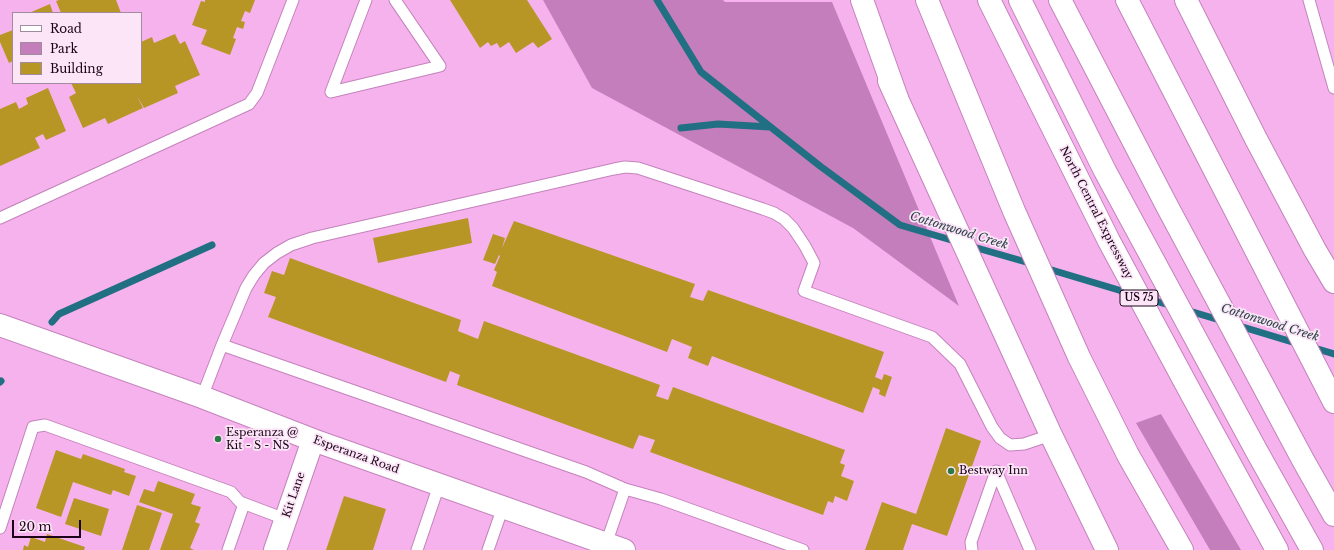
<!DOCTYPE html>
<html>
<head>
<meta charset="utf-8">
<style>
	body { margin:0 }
	#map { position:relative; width:1334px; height:550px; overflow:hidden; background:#f6b2ed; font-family:"Libre Baskerville",serif }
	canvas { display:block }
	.legend { position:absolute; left:12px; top:12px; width:130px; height:72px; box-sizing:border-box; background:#fbe5f7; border:1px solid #a18b9e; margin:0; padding:5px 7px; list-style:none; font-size:12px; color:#1b0418 }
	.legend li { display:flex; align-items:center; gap:8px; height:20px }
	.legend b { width:20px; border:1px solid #a18b9e }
	.scale { position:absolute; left:12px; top:520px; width:69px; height:18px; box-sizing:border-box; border:2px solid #1b0418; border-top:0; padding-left:5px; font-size:12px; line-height:14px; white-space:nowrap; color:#1b0418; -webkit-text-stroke:3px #fbe5f7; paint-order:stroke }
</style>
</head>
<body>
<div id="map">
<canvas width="1334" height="550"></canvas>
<ul class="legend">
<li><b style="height:5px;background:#fff"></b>Road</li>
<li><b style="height:11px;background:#c57ebc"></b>Park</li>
<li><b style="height:11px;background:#b79625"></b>Building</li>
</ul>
<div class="scale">20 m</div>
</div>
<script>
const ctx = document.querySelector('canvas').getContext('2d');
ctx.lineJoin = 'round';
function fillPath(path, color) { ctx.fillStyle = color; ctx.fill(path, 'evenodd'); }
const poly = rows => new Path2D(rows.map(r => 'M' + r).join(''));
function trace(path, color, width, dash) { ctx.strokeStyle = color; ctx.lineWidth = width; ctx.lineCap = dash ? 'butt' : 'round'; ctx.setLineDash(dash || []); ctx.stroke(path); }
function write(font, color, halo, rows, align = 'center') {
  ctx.font = font + ' "Libre Baskerville",serif'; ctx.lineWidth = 3.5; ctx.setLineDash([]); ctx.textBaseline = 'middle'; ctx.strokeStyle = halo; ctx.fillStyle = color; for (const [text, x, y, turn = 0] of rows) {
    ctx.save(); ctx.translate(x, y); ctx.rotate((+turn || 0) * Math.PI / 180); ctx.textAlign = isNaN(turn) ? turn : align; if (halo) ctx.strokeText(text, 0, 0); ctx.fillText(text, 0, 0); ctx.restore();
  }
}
fillPath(poly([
	[543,0,723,0,725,2,832,2,959,306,853,228,592,88],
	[1161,414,1241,550,1210,550,1136,423]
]), '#c57ebc');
trace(poly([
	[657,0,701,72,820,166,900,225,958,242],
	[681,128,718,124,770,127],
	[970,246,1033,264],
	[1045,268,1132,294],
	[1144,298,1173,306],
	[1186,310,1223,321],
	[52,322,59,314,212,245],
	[1236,325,1299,344],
	[1311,347,1334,354],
	[0,382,1,381]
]), '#216f82', 7);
fillPath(poly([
	[59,0,116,0,121,13,61,13,56,1],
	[205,0,255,0,250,13,245,11,241,21,245,22,243,29,237,27,233,38,236,39,230,55,201,44,207,30,192,25,201,1,205,2],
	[450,0,527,0,552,39,538,48,533,42,516,53,509,42,500,48,497,43,491,46,488,42,480,48],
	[50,4,53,13,29,13],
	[13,30,13,61,9,63,0,42,0,35],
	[175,34,180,44,185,41,200,75,175,86,178,93,144,108,137,96,143,108,108,124,105,118,83,128,69,97,76,93,71,83,141,83,141,42,152,37,154,43],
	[48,88,66,131,46,140,43,134,35,138,40,148,0,166,0,109,16,102,19,109,28,104,26,98],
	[468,218,472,243,378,263,373,238],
	[514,221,695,284,690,297,703,301,708,290,884,352,875,377,882,380,884,374,892,377,885,397,879,394,880,390,873,387,863,413,712,356,708,366,688,358,692,347,672,339,667,352,492,286,497,272,494,270,500,256,499,255,495,264,483,260,493,234,505,238,502,248],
	[290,258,461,320,458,331,478,339,484,321,660,385,656,396,668,400,673,387,845,450,840,463,845,465,841,476,854,481,847,501,835,496,833,503,828,501,823,515,650,452,655,440,639,435,633,449,457,385,460,375,450,371,446,382,268,317,276,297,264,293,272,271,284,275],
	[946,428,981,441,947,536,912,524,903,550,865,550,882,502,916,514],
	[56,450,81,459,83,454,125,469,124,472,136,476,129,496,113,490,111,495,73,482,61,517,36,508],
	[158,481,195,494,191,504,201,507,195,522,200,524,190,548,194,550,160,550,173,514,139,502,144,489,154,492],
	[344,496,386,509,373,550,326,550],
	[74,498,109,509,101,536,65,524],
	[137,505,162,513,149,550,122,550],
	[47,534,85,547,84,550,23,550,24,545,28,547,31,537,45,542]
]), '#b79625');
const service = poly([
	[366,0,331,92,440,66,395,0],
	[1309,0,1334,88],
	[0,218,249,104,257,93,293,0],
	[222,345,246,288,254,275,264,263,277,253,291,245,312,238,614,169,625,167,638,168,763,209,774,213,784,219,793,228,805,246,814,263,804,291,932,337,960,364,992,427,1000,438,1010,445,1024,444,1051,435],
	[202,397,222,345,586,472,625,489],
	[0,528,33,427,45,425,231,492,240,502,285,519],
	[606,544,625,489,661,499,803,550],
	[228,550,244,504],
	[417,550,439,485],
	[488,550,503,507],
	[972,550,971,542,996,471,1030,550]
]);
const tertiary = poly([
	[0,325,202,397,313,440,624,550],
	[275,550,313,440]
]);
const secondary = poly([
	[1186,0,1256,139,1315,250,1334,282],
	[889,81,1051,435,1107,550]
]);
const motorway = poly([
	[862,0,897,98],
	[927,0,1014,211,1079,357,1128,455,1182,550],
	[989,0,1109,241,1192,395,1277,550],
	[1020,0,1105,171,1256,450,1312,550],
	[1060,0,1167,206,1303,460,1334,515],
	[1127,0,1334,402]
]);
trace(service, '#c483bb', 13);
trace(tertiary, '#c483bb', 24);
trace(secondary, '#c483bb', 24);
trace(motorway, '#c483bb', 24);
trace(service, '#fff', 11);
trace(tertiary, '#fff', 22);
trace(secondary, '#fff', 22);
trace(motorway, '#fff', 22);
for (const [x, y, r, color] of [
	[218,439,4,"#2d7846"],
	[951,471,4,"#2d7846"]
]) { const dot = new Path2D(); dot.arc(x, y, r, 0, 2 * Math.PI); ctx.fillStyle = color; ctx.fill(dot); trace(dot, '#fbe5f7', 1.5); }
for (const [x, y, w] of [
	[1139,298,38]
]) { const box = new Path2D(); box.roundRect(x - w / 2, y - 8, w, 16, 3); ctx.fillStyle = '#fbe5f7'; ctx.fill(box); trace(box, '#1b0418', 1); }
write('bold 10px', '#1b0418', null, [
	["US 75",1139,298]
]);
write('11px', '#1b0418', '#fbe5f7', [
	["North Central Expressway",1096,213,63],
	["Esperanza Road",356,455,20],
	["Kit Lane",294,495,-71]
]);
write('11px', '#1b0418', '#fbe5f7', [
	["Esperanza @",226,433],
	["Kit - S - NS",226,446],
	["Bestway Inn",959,471]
], 'left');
write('italic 12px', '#284146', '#fbe5f7', [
	["Cottonwood Creek",959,231,17],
	["Cottonwood Creek",1270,323,17]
]);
</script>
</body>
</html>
